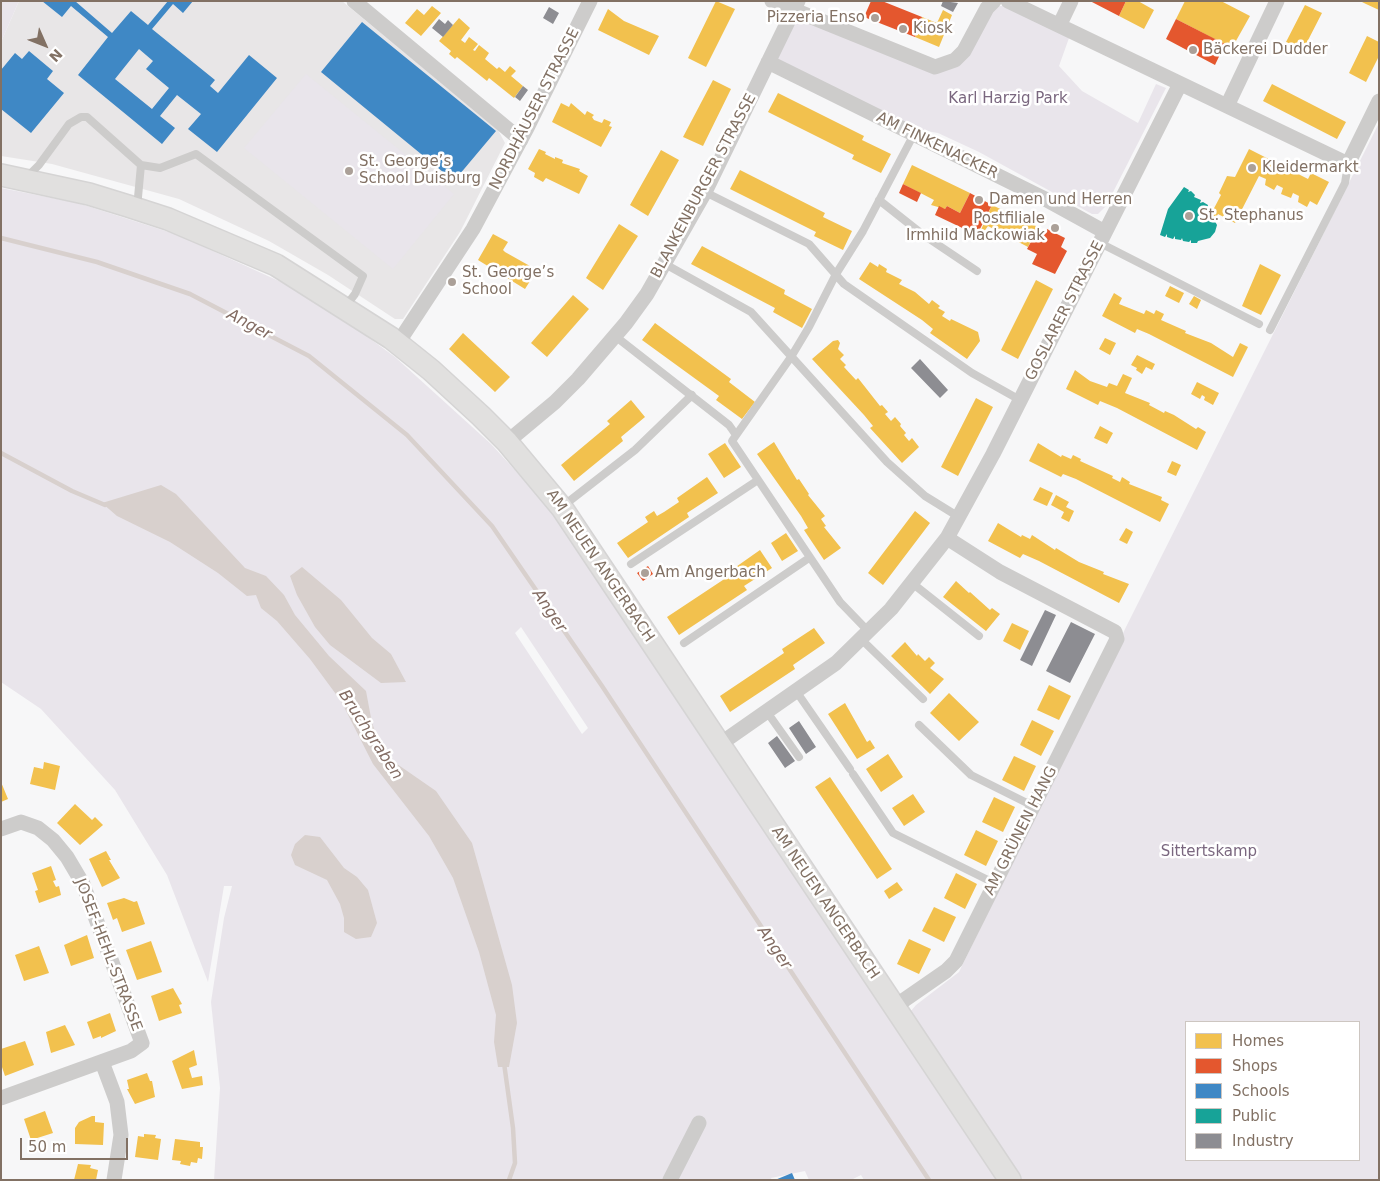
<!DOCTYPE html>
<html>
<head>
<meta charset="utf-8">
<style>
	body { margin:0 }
	#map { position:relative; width:1380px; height:1181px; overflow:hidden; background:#f7f7f8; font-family:"DejaVu Sans",sans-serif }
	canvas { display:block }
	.frame { position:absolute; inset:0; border:2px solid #827164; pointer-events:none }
	.legend { position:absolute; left:1185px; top:1021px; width:175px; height:140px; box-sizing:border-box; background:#fff; border:1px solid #cdc6c1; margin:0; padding:6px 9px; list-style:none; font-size:15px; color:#827164 }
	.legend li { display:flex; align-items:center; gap:10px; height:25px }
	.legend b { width:25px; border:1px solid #cdc6c1 }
	.north { position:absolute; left:20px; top:20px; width:50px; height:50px; -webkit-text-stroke:4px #fff; paint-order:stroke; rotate:134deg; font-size:14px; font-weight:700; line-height:20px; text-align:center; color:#827164 }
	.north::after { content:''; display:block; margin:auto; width:18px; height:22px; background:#827164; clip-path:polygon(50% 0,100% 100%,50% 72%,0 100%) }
	.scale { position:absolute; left:20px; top:1138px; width:108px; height:22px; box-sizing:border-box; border:2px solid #827164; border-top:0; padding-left:6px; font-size:15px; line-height:18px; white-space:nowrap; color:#827164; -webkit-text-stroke:4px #fff; paint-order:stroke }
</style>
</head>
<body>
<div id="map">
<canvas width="1380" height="1181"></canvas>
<div class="frame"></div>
<ul class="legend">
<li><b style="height:14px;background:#f2c14e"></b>Homes</li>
<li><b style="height:14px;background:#e4572e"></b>Shops</li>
<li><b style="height:14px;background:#3f88c5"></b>Schools</li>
<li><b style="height:14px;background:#17a398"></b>Public</li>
<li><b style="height:14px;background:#8d8d92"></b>Industry</li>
</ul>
<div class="north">N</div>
<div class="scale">50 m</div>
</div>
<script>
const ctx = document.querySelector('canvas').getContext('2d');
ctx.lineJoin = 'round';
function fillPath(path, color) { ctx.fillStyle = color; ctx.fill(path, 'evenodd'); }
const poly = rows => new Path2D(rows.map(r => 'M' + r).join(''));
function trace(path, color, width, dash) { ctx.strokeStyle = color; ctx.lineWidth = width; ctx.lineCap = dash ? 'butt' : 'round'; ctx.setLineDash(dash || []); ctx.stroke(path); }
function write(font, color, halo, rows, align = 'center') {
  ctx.font = font + ' "DejaVu Sans",sans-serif'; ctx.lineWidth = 5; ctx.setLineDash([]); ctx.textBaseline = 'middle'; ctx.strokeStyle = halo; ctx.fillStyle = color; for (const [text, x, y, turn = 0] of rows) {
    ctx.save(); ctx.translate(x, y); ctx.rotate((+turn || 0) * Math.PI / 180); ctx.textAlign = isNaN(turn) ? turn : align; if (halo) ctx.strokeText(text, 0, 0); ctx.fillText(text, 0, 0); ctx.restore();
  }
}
fillPath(poly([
	[19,1,342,1,498,130,505,143,460,232,403,319,395,319,328,275,269,241,179,199,52,164,1,156,1,42]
]), '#e8e6e7');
fillPath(poly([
	[1,1,19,1,1,42],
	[997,6,1004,6,1069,38,1059,66,1082,91,1138,123,1156,84,1166,88,1106,206,1098,214,1092,214,979,152,938,133,915,129,775,62,797,16,939,73],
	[306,74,454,194,393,269,244,148],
	[1379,123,1379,1180,864,1180,861,1175,851,1180,809,1180,805,1171,771,1178,772,1180,214,1180,220,1088,211,1002,224,918,232,886,224,886,208,982,167,875,115,790,41,709,1,682,1,188,78,203,178,235,281,282,335,313,395,357,491,444,547,505,899,1025,916,1005,959,972,1126,627],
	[521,627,588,728,582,734,515,633],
	[1186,1022,1359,1022,1359,1160,1186,1160]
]), '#e9e5eb');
fillPath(poly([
	[161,485,176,494,245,568,266,576,284,595,295,615,329,656,366,691,372,723,384,755,436,791,472,843,512,985,517,1023,509,1067,498,1067,494,1042,496,1015,479,952,453,878,429,836,373,764,341,701,310,659,277,621,261,608,256,595,247,596,218,573,170,542,117,516,102,503],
	[302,567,341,600,372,638,391,654,406,682,381,683,330,645,315,627,297,595,290,576],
	[305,835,320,837,344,868,357,877,368,890,377,923,371,937,356,939,344,932,344,918,340,904,327,880,295,865,291,855,295,844]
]), '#d8d0cd');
fillPath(poly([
	[716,1,735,9,706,67,688,58],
	[1126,1,1138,1,1154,10,1144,29,1119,16],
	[1185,1,1221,1,1250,16,1232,48,1176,19],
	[1360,1,1379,1,1379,10,1366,4],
	[1305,5,1322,13,1303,50,1286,42],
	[432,6,441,13,421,36,405,23,417,9,424,15],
	[608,9,624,21,659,36,649,55,598,30],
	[943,10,952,15,939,47,915,37,922,17,937,23],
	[459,18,470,28,461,40,465,43,469,37,478,44,473,50,475,51,479,45,489,53,485,59,497,69,499,67,505,72,510,66,516,71,511,76,523,86,514,98,489,78,487,81,457,57,455,59,449,54,451,51,439,41],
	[1367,36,1379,42,1379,56,1366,82,1349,73],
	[713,80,731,89,703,146,683,137],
	[1272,84,1346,122,1337,139,1263,101],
	[778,93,864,136,862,140,891,154,881,173,852,159,854,155,768,112],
	[561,103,569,107,571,103,585,115,587,111,594,115,592,117,594,120,602,123,604,119,611,122,609,126,612,127,601,147,552,122],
	[539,149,546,152,545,154,555,159,555,157,563,160,562,163,580,169,579,171,588,176,579,194,546,178,543,182,534,177,535,173,528,169],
	[1249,149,1308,179,1311,173,1329,182,1317,205,1310,201,1307,207,1298,202,1299,196,1293,193,1291,198,1281,194,1283,188,1277,185,1274,190,1265,185,1266,179,1259,176,1235,223,1218,214,1215,220,1211,214,1221,195,1219,193,1227,176,1235,177],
	[661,150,679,160,648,216,630,205],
	[912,165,970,193,960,213,947,206,945,209,931,205,934,200,903,184],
	[740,170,825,213,823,217,852,231,843,250,814,236,816,232,730,189],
	[992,205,1038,227,1028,247,988,226,983,233,980,232],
	[619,224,638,236,603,290,586,278],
	[493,234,508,242,503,250,505,252,537,270,525,289,478,260],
	[702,246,785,290,784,294,812,309,802,328,773,312,775,308,691,264],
	[870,262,878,267,879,264,887,269,886,272,902,280,899,284,915,292,929,304,932,300,940,306,938,308,945,312,942,316,950,321,951,319,978,332,980,341,967,359,930,333,933,329,922,320,859,279],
	[1260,264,1281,275,1261,315,1242,306],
	[1036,280,1053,289,1018,359,1001,350],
	[1170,286,1184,293,1179,303,1165,296],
	[1114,293,1122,298,1119,304,1144,314,1146,310,1154,314,1156,310,1164,314,1161,320,1186,331,1185,333,1211,343,1233,357,1240,343,1248,347,1233,377,1149,334,1137,329,1135,333,1102,316],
	[573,295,589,309,547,357,531,343],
	[1194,296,1201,300,1197,309,1189,304],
	[655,323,731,379,729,382,755,402,742,419,716,400,719,396,642,340],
	[463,333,510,377,495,392,449,349],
	[1105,338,1116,343,1110,355,1099,349],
	[838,340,840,343,838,349,844,355,840,359,846,365,844,367,856,380,858,378,880,406,882,405,888,412,885,414,891,421,895,417,901,424,900,426,906,433,904,435,909,441,912,438,919,447,902,463,870,428,873,426,864,415,812,359,833,341],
	[1137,355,1155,364,1152,370,1146,367,1142,374,1136,370,1137,368,1131,365],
	[1075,370,1090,381,1107,387,1109,383,1117,386,1123,374,1132,378,1125,393,1150,403,1149,405,1164,413,1165,411,1174,415,1196,429,1198,427,1206,432,1197,450,1117,408,1100,401,1098,405,1066,389],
	[1197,382,1219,393,1213,405,1204,400,1205,397,1202,395,1200,399,1191,394],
	[976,398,993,407,958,476,941,467],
	[631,400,645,417,621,437,623,441,574,481,561,465,610,424,607,421],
	[1100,426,1113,433,1107,444,1094,438],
	[774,442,797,480,799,479,809,494,808,495,825,516,821,519,826,526,824,527,841,548,824,560,804,530,808,528,801,516,757,454],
	[725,443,741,467,724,478,708,454],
	[1038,443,1061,457,1062,455,1071,459,1073,455,1081,459,1080,461,1113,476,1112,478,1120,482,1122,477,1130,482,1129,484,1162,497,1161,500,1169,504,1160,522,1076,479,1063,474,1061,477,1029,461],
	[1172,461,1181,465,1176,476,1167,472],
	[707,477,718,493,687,513,689,517,628,558,617,543,648,522,645,517,654,511,657,516,664,512,679,502,677,498],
	[1040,487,1053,493,1047,506,1033,500],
	[1056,495,1069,502,1066,507,1074,511,1069,522,1061,518,1064,512,1051,505],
	[915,511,930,523,883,585,868,573],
	[998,523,1021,537,1022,535,1030,539,1032,535,1055,550,1056,548,1079,562,1104,572,1103,574,1129,584,1119,603,1039,561,1023,554,1020,558,988,541],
	[1126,528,1133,532,1127,544,1119,540],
	[786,533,798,551,782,561,771,543],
	[760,550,772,568,744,586,747,590,679,635,667,617,735,572,733,569],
	[956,581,969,593,970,592,990,610,992,608,1000,614,986,631,943,597],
	[1012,623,1029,631,1020,650,1003,641],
	[814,628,825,643,793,665,795,669,730,712,720,696,784,653,782,649],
	[905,642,917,656,918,654,925,661,929,657,935,663,930,668,944,679,930,694,891,656],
	[1049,685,1071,696,1059,720,1037,710],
	[949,693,979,722,959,741,930,713],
	[845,703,867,742,870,740,875,748,857,759,828,714],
	[1032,720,1054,731,1041,756,1020,745],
	[888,754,903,777,881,792,866,769],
	[1014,756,1036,766,1024,791,1002,780],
	[44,762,60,766,55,790,30,784,34,767,43,769],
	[830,777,892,869,877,879,815,787],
	[1,782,8,799,1,802],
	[913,794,925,812,904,826,892,808],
	[994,797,1015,807,1003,832,982,822],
	[75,804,92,820,95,817,103,825,80,845,57,823],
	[976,830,998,841,986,866,964,855],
	[106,851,111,860,109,860,120,878,102,887,89,859],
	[51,866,56,880,53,881,56,887,59,886,61,895,39,903,35,891,38,890,32,873],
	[956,873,977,884,965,909,944,898],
	[897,882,903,890,889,899,884,891],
	[124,898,134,902,137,901,145,924,122,932,117,918,113,920,107,903],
	[934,907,956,917,944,942,922,931],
	[87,935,94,958,71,966,64,945],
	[909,939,931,949,919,974,897,964],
	[151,941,162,972,137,980,126,950],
	[39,946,49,973,24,981,15,955],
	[173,988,182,1004,179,1005,182,1013,159,1021,151,996],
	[110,1013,116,1031,101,1038,101,1036,93,1039,87,1022],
	[65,1025,75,1045,51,1053,46,1032],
	[25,1041,34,1065,5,1076,1,1064,1,1049],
	[194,1050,197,1065,189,1068,192,1078,202,1076,203,1085,182,1089,172,1061],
	[147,1073,150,1081,152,1081,155,1097,135,1104,127,1089,129,1089,127,1080],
	[45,1111,53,1133,31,1140,24,1119],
	[92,1116,95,1116,95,1122,104,1123,103,1145,75,1144,75,1128,79,1122],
	[144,1134,156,1135,155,1138,161,1139,158,1160,135,1157,138,1136,144,1137],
	[175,1139,200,1142,200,1147,203,1147,202,1159,198,1158,197,1163,191,1162,190,1166,180,1164,181,1161,172,1160],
	[78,1164,91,1165,90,1168,98,1170,96,1180,74,1180]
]), '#f2c14e');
fillPath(poly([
	[871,1,882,1,922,17,915,37,864,17],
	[1090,1,1126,1,1119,16],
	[1176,19,1225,44,1215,65,1166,39],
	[903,184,921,193,917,202,899,193],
	[970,193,992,205,977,235,935,215,939,206,945,209,947,206,960,213],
	[1038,229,1046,233,1047,229,1065,238,1061,247,1067,251,1055,274,1032,264,1037,254,1027,249],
	[648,566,653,574,643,581,637,573]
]), '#e4572e');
fillPath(poly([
	[42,1,75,1,112,33,131,11,148,25,168,1,193,1,183,13,173,4,152,29,215,80,210,86,218,93,249,55,277,78,217,152,188,129,201,114,177,95,160,116,175,128,162,144,78,75,108,37,71,6,62,17],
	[139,49,153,61,146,69,169,88,152,109,115,79],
	[362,22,496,131,454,181,321,72],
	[29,51,53,71,47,79,64,93,31,133,1,109,1,70,15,53,22,59],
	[792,1173,795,1180,775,1180]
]), '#3f88c5');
fillPath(poly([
	[1184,187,1189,190,1188,192,1191,191,1195,195,1194,197,1201,200,1200,203,1203,202,1208,205,1207,209,1209,207,1213,211,1211,214,1217,225,1215,232,1210,238,1198,241,1197,243,1191,243,1191,240,1189,242,1183,241,1182,238,1181,240,1175,239,1175,236,1173,239,1167,237,1167,234,1165,237,1160,235,1168,209]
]), '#17a398');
fillPath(poly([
	[943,1,958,3,953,12,941,6],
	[549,7,559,13,553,24,543,18],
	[439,19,445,24,448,20,453,25,443,37,432,28],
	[523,86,528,90,520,101,515,97],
	[920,359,948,390,940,398,911,368],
	[1045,610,1056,615,1032,666,1020,660],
	[1071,622,1095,634,1070,683,1046,671],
	[799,721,816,747,806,754,789,728],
	[777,736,795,761,785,768,768,743]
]), '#8d8d92');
trace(poly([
	[1,238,97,262,190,294,309,356,407,435,492,526,602,686,929,1180],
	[1,453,72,491,105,505],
	[504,1063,513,1128,515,1163,509,1180]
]), '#d8d0cd', 4.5);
const secondary = poly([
	[1,175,89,194,128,206,168,219,276,265,391,338,431,370,481,416,507,442,562,508,1010,1180]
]);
trace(secondary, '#d5d4d4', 24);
trace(poly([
	[26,178,39,165,69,124,81,117,87,117,141,165,160,168,196,154,363,276,355,294,345,307],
	[705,192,809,244,844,284,972,373,1020,400],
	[879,200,922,234,977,271],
	[137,208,141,165],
	[1100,243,1259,324],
	[665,264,751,312,887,462,925,496,959,517],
	[1270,330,1345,183,1348,164],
	[615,336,729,425,736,435],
	[563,506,635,450,692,395],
	[631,564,758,480],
	[912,583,979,636],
	[869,632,840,602,732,441,791,357,809,327,836,274,863,231,914,134],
	[861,639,923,699],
	[684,643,809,558],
	[796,691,850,769],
	[767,712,799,757],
	[919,725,971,775,1033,806],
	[853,774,893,833,994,883]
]), '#cdcccb', 8);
trace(poly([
	[354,1,521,140],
	[772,1,935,67,955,60,964,51,987,8,994,1],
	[1008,1,1348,164,1379,101],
	[1060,24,1071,1],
	[768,62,1045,199,1105,232],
	[1227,106,1277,1],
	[398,343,473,229,527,128,590,1],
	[507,442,555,402,578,379,626,323,647,294,705,192,798,1],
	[720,744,836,663,891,609,947,538,993,454,1180,84],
	[1,829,21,822,38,828,53,840,67,857,83,884,142,1043,131,1051,1,1098],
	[894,1007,946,971,956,961,1117,639,1115,632,1000,572,947,538],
	[102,1062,117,1102,121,1135,114,1180],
	[670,1180,699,1123]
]), '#cdcccb', 15);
trace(secondary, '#e1e0df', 21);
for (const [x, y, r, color] of [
	[875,18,5,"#aba098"],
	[903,29,5,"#aba098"],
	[1193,50,5,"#aba098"],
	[1252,168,5,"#aba098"],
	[349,171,5,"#aba098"],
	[979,200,5,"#aba098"],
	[1189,216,5,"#aba098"],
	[1055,228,5,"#aba098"],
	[452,282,5,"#aba098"],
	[645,573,5,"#aba098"]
]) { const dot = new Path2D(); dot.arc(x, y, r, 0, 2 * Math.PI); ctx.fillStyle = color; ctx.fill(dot); trace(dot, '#fff', 2); }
write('15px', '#827164', '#fff', [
	["Pizzeria Enso",865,18,"right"],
	["Kiosk",913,29],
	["Bäckerei Dudder",1203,50],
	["St. George’s",359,162],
	["School Duisburg",359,179],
	["Kleidermarkt",1262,168],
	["Damen und Herren",989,200],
	["St. Stephanus",1199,216],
	["Postfiliale",1045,219,"right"],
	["Irmhild Mackowiak",1045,236,"right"],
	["St. George’s",462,273],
	["School",462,290],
	["Am Angerbach",655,573]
], 'left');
write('15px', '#7a677f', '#fff', [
	["Karl Harzig Park",1008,99],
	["Sittertskamp",1209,852]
]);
write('15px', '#827164', '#fff', [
	["NORDHÄUSER STRASSE",535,109,-63],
	["AM FINKENACKER",937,146,26],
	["BLANKENBURGER STRASSE",704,186,-62],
	["GOSLARER STRASSE",1065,311,-63],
	["AM NEUEN ANGERBACH",600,566,56],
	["AM GRÜNEN HANG",1021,831,-63],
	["AM NEUEN ANGERBACH",825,903,56],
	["JOSEF-HEHL-STRASSE",108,955,69]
]);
write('italic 16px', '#836c63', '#fff', [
	["Anger",249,325,28],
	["Anger",549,611,56],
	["Bruchgraben",370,735,57],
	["Anger",774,948,56]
]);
</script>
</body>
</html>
